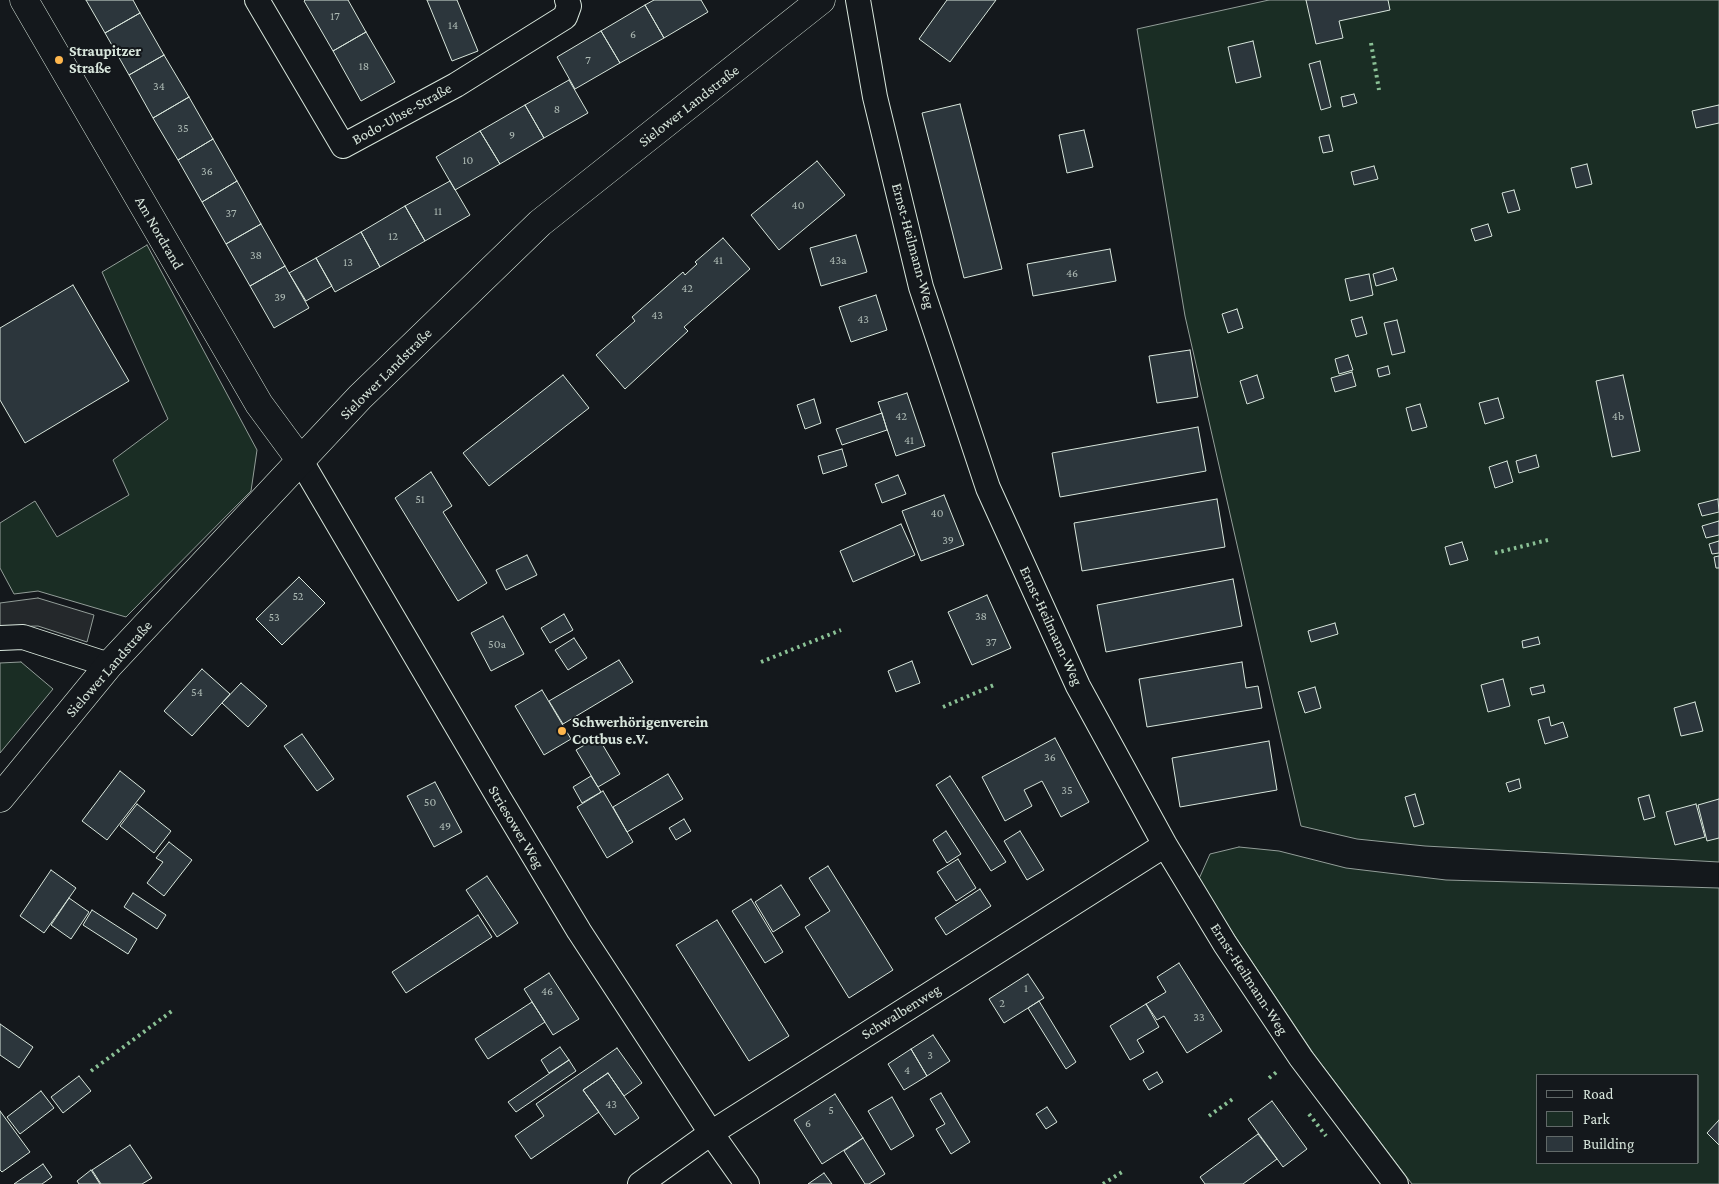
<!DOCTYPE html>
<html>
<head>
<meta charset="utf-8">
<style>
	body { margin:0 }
	#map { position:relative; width:1719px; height:1184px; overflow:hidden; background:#14181c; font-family:"Crimson Pro",serif }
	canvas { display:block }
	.legend { position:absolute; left:1536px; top:1074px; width:162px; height:90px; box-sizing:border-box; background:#14181c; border:1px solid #626a69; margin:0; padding:6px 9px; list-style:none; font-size:15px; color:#d8e6dc }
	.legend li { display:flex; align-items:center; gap:10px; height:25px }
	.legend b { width:25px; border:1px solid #626a69 }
</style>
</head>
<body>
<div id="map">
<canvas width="1719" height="1184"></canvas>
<ul class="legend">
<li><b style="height:6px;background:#14181c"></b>Road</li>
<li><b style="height:14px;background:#1a2d24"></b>Park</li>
<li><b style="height:14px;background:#2c363c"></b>Building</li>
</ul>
</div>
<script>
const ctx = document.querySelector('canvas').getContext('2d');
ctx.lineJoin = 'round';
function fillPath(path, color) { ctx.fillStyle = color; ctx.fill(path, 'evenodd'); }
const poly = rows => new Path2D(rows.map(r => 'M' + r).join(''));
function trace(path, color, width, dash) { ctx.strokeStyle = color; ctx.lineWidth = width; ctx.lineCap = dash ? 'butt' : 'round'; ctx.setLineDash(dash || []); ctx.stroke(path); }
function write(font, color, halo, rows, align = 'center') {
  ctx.font = font + ' "Crimson Pro",serif'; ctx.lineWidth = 4; ctx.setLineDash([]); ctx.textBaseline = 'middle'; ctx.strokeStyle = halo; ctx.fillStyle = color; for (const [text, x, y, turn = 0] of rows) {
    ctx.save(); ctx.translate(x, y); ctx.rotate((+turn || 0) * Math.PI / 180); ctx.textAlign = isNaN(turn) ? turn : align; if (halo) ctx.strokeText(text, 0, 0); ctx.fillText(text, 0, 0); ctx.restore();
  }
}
const green = poly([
	[1269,0,1719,0,1719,862,1425,846,1357,839,1301,826,1185,316,1137,29,1269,0],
	[147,245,257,450,251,491,126,617,38,591,14,594,0,568,0,523,35,501,57,537,129,495,113,460,168,419,102,272,147,245],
	[21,662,53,689,0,753,0,663,21,662],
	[1239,847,1279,851,1346,868,1446,880,1719,888,1719,1184,1412,1184,1313,1053,1198,881,1210,854,1239,847],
	[1538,1075,1698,1075,1698,1163,1538,1163,1538,1075]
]);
fillPath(green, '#1a2d24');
trace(green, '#939e99', 1);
const parking = poly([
	[38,598,94,615,87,642,38,626,0,627,0,603,38,598]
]);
fillPath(parking, '#24282b');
trace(parking, '#939e99', 1);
const building = poly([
	[86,0,133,0,140,13,105,33,86,0],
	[305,0,348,0,366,32,333,51,304,1,305,0],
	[427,0,457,0,478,51,452,61,427,0],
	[654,0,701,0,708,12,664,38,645,5,654,0],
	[947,0,996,0,950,62,919,39,947,0],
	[1306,0,1388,0,1390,10,1339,21,1343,38,1316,44,1306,0],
	[645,5,664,38,620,63,601,31,645,5],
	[140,13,164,55,129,75,105,33,140,13],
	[601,31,620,63,575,89,557,57,601,31],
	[366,32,395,82,361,101,333,51,366,32],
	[1253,41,1261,77,1236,83,1228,47,1253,41],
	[164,55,189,97,153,118,129,75,164,55],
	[1320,61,1331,107,1321,110,1309,64,1320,61],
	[569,80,588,113,544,138,525,105,569,80],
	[1354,94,1357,103,1343,107,1341,97,1354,94],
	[189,97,213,139,178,160,153,118,189,97],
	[960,104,1002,269,964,278,922,113,960,104],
	[525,105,544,138,500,164,480,131,525,105],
	[1719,105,1719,123,1696,128,1692,111,1719,105],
	[1084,130,1093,167,1067,173,1059,135,1084,130],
	[480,131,500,164,455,190,436,157,480,131],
	[1329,135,1333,151,1323,153,1319,137,1329,135],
	[213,139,237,181,202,202,178,160,213,139],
	[817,161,845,195,779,250,751,215,817,161],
	[1587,164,1592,184,1576,188,1571,168,1587,164],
	[1374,166,1378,179,1354,185,1351,172,1374,166],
	[237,181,261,224,226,244,202,202,237,181],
	[450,181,470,215,425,241,405,206,450,181],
	[1514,190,1520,210,1508,213,1502,193,1514,190],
	[405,206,425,241,380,267,361,232,405,206],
	[261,224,285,266,250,286,226,244,261,224],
	[1488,224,1492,236,1475,241,1471,229,1488,224],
	[361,232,380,267,335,292,316,258,361,232],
	[856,235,867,272,821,286,810,248,856,235],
	[723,238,750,269,684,327,688,331,625,389,596,355,635,321,632,317,683,272,685,275,697,264,695,262,723,238],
	[1110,249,1116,281,1033,296,1027,264,1110,249],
	[316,258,332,286,306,301,289,273,316,258],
	[285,266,309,308,274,328,250,286,285,266],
	[1393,268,1397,280,1376,286,1373,274,1393,268],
	[1369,274,1373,295,1350,301,1345,279,1369,274],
	[73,285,129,381,25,443,0,400,0,328,73,285],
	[876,295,887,330,851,342,839,307,876,295],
	[1237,309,1243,328,1228,333,1222,314,1237,309],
	[1362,317,1367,334,1356,337,1351,320,1362,317],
	[1397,320,1405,352,1392,355,1384,323,1397,320],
	[1190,350,1198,397,1157,403,1149,356,1190,350],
	[1348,355,1353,370,1339,374,1335,359,1348,355],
	[1388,366,1390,374,1379,377,1377,369,1388,366],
	[1352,372,1356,386,1335,392,1331,378,1352,372],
	[563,375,589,408,489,486,463,453,563,375],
	[1257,375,1264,398,1247,404,1240,381,1257,375],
	[1623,375,1640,451,1612,457,1596,381,1623,375],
	[907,393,925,446,896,456,878,402,907,393],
	[1498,398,1504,418,1485,424,1479,403,1498,398],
	[814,399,821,423,805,429,797,405,814,399],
	[1420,404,1427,427,1412,431,1406,408,1420,404],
	[882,413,887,430,842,445,836,429,882,413],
	[1198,427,1206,471,1060,497,1052,453,1198,427],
	[842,449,847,466,823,474,818,456,842,449],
	[1536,455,1539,467,1519,473,1516,461,1536,455],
	[1507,461,1513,482,1495,488,1489,467,1507,461],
	[431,472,452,506,443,512,487,583,458,601,395,498,431,472],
	[898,475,906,494,882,503,875,484,898,475],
	[944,495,964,545,921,561,902,511,944,495],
	[1217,499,1225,547,1082,571,1074,523,1217,499],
	[1718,499,1719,512,1702,516,1698,504,1718,499],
	[1719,521,1719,535,1706,538,1702,526,1719,521],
	[901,524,915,555,853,582,840,551,901,524],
	[1719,541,1719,553,1712,554,1709,544,1719,541],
	[1462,542,1468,560,1450,565,1445,547,1462,542],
	[527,555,537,575,506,590,496,570,527,555],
	[1719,556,1719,568,1716,568,1714,557,1719,556],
	[299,577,325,603,282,645,256,619,299,577],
	[1233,579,1242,626,1106,652,1097,605,1233,579],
	[987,595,1011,648,972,665,948,612,987,595],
	[564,614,573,630,550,643,541,628,564,614],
	[503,616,524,654,491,671,471,633,503,616],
	[1335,623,1338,634,1311,642,1308,631,1335,623],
	[1538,637,1540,644,1523,648,1522,641,1538,637],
	[574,638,587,658,568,670,555,650,574,638],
	[619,660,633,682,563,724,549,701,619,660],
	[912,661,920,683,896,692,888,671,912,661],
	[1242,662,1246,688,1258,686,1262,708,1147,727,1139,679,1242,662],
	[202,669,230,694,192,736,164,711,202,669],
	[1503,679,1510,706,1488,712,1481,685,1503,679],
	[241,683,267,706,248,727,222,703,241,683],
	[1543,685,1545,692,1532,695,1530,688,1543,685],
	[1315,687,1321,708,1305,713,1298,692,1315,687],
	[542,690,571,739,544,755,515,706,542,690],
	[1695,702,1703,731,1681,736,1674,708,1695,702],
	[1549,717,1551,726,1563,722,1568,737,1545,744,1538,720,1549,717],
	[302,734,334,779,317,791,284,746,302,734],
	[598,737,620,774,598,787,576,750,598,737],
	[1055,738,1089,802,1061,817,1042,781,1024,790,1032,806,1005,821,982,777,1055,738],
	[1269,741,1277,790,1180,807,1172,758,1269,741],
	[120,771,145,791,107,840,82,821,120,771],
	[668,774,683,799,627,832,613,807,668,774],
	[591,776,601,792,582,803,573,787,591,776],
	[950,776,1006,862,991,871,936,785,950,776],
	[1519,779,1521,788,1509,792,1506,783,1519,779],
	[435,782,462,832,434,847,407,796,435,782],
	[603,791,633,842,607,858,577,807,603,791],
	[1415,794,1424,824,1414,827,1405,797,1415,794],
	[1649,795,1655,817,1644,820,1638,798,1649,795],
	[1719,799,1719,838,1707,841,1698,805,1719,799],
	[137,804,171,831,154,853,120,826,137,804],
	[1696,804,1705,837,1675,845,1666,812,1696,804],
	[684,819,691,831,676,840,669,828,684,819],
	[946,831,961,854,947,863,933,840,946,831],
	[1020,831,1044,870,1027,880,1004,841,1020,831],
	[169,842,192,860,164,896,147,883,163,862,156,858,169,842],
	[958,859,976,888,956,901,937,872,958,859],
	[828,866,893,970,849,998,805,927,830,911,809,878,828,866],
	[51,870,76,888,44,933,20,916,51,870],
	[487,876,518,923,497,937,466,890,487,876],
	[781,885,800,915,773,932,755,902,781,885],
	[980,889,991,906,946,935,935,918,980,889],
	[133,893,166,915,157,929,124,907,133,893],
	[69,898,89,912,71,939,51,925,69,898],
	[751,899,783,952,765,963,732,911,751,899],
	[92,910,137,939,128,954,83,925,92,910],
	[478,915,492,937,406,993,392,972,478,915],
	[717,920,789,1036,749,1061,676,945,717,920],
	[1179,963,1222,1031,1187,1053,1164,1016,1157,1020,1146,1004,1166,992,1157,977,1179,963],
	[549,973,579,1019,553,1035,524,989,549,973],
	[1028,974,1044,998,1004,1023,989,999,1028,974],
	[1039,1001,1076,1062,1066,1069,1028,1008,1039,1001],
	[532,1002,545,1022,488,1059,475,1039,532,1002],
	[1146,1004,1159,1027,1137,1040,1144,1052,1130,1060,1110,1026,1146,1004],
	[0,1024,33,1047,19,1068,0,1055,0,1024],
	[933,1035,950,1061,927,1076,911,1049,933,1035],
	[560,1047,569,1060,549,1073,541,1060,560,1047],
	[617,1048,642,1083,624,1096,608,1073,583,1090,599,1112,531,1159,515,1136,544,1116,536,1104,617,1048],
	[911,1049,927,1076,904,1090,888,1064,911,1049],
	[569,1060,576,1071,516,1112,508,1102,569,1060],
	[1157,1072,1163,1082,1149,1090,1143,1080,1157,1072],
	[608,1073,639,1118,615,1135,583,1090,608,1073],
	[79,1076,91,1091,63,1113,51,1097,79,1076],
	[41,1091,54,1108,20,1134,7,1117,41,1091],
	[941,1093,970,1142,951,1154,936,1129,945,1124,930,1099,941,1093],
	[835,1094,863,1138,822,1164,794,1120,835,1094],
	[892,1097,914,1136,891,1150,868,1111,892,1097],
	[1272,1101,1307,1149,1283,1167,1248,1119,1272,1101],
	[1047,1107,1057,1122,1046,1129,1036,1114,1047,1107],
	[0,1111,30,1152,2,1172,0,1170,0,1111],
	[1719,1120,1719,1145,1707,1133,1719,1120],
	[1258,1134,1277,1159,1243,1184,1205,1184,1200,1177,1258,1134],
	[863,1138,885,1174,869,1184,865,1184,844,1151,863,1138],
	[130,1145,152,1178,142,1184,101,1184,92,1170,130,1145],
	[43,1164,52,1177,42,1184,14,1184,43,1164],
	[91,1170,100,1184,79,1184,77,1181,91,1170],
	[824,1173,832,1184,808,1184,824,1173]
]);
fillPath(building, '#2c363c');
trace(building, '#d8e6dc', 1);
const street = poly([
	[257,0,343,146,456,85,565,17,569,6,567,0],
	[858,0,875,97,921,287,988,488,1078,686,1165,845,1225,944,1301,1058,1396,1184],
	[301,461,499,798,579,931,711,1133,747,1184],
	[0,638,23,637,109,665],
	[640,1184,711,1133,1165,845]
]);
const secondary = poly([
	[24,0,259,404,301,461],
	[0,798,109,665,360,397,540,223,821,0]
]);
trace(street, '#d8e6dc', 26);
trace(secondary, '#d8e6dc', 29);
trace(street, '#14181c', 24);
trace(secondary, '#14181c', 28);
trace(poly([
	[1371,43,1379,90],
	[1495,553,1548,540],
	[761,662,841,630],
	[943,707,994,685],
	[91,1071,172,1011],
	[1269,1078,1278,1071],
	[1309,1114,1326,1136],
	[1209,1116,1234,1098],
	[1103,1184,1122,1172]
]), '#8ac095', 4, [2.5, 4]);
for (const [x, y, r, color] of [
	[59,60,5,"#ffb74d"],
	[562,731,5,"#ffb74d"]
]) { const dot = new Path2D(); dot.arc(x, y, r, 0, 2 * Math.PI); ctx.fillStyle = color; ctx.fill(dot); trace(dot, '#14181c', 2); }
write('12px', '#adbab4', null, [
	["17",335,16],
	["14",453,25],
	["6",633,34],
	["7",588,60],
	["18",364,66],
	["34",159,86],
	["8",557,109],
	["35",183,128],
	["9",512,135],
	["10",468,160],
	["36",207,171],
	["40",798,205],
	["11",438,211],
	["37",231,213],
	["12",393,236],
	["38",256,255],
	["41",718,260],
	["43a",838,260],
	["13",348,262],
	["46",1072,273],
	["42",687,288],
	["39",280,297],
	["43",657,315],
	["43",863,319],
	["42",901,416],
	["4b",1618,416],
	["41",909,440],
	["51",420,499],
	["40",937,513],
	["39",948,540],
	["52",298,596],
	["38",981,616],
	["53",274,617],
	["37",991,642],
	["50a",497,644],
	["54",197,692],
	["36",1050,757],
	["35",1067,790],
	["50",430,802],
	["49",445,826],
	["1",1026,988],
	["46",547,991],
	["2",1002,1003],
	["33",1199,1017],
	["3",930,1055],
	["4",907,1070],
	["43",611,1104],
	["5",831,1110],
	["6",808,1123]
]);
write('bold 15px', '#d8e6dc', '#14181c', [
	["Straupitzer",69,51],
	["Straße",69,68],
	["Schwerhörigenverein",572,722],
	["Cottbus e.V.",572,739]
], 'left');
write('15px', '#d8e6dc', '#14181c', [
	["Sielower Landstraße",689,106,-38],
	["Bodo-Uhse-Straße",402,114,-29],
	["Am Nordrand",159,233,60],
	["Ernst-Heilmann-Weg",913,246,75],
	["Sielower Landstraße",386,374,-45],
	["Ernst-Heilmann-Weg",1051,626,65],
	["Sielower Landstraße",109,669,-49],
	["Striesower Weg",516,827,59],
	["Ernst-Heilmann-Weg",1249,979,57],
	["Schwalbenweg",901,1012,-32]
]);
</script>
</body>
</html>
